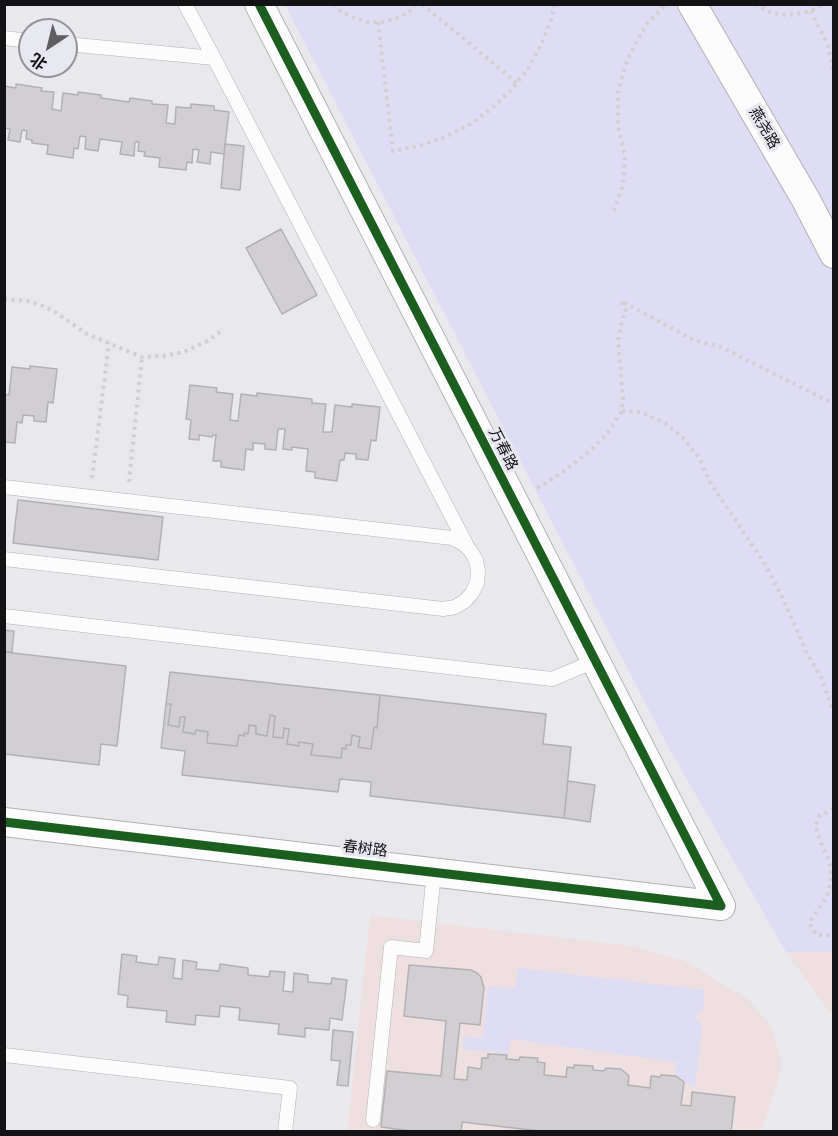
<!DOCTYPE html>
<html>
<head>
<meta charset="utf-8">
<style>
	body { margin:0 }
	#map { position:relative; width:838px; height:1136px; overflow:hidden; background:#e9e9ed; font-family:Montserrat,"Noto Sans SC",sans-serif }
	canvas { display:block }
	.frame { position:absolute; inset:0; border:6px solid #131316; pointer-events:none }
	.north { position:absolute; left:18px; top:18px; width:60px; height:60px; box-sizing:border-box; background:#e7e7ef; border:2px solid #929298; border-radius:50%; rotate:215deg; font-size:16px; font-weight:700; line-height:24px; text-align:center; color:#131316 }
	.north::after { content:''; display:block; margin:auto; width:21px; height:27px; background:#5e5e61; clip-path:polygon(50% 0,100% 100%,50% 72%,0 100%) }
</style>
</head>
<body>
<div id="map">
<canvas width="838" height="1136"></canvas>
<div class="frame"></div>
<div class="north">北</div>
</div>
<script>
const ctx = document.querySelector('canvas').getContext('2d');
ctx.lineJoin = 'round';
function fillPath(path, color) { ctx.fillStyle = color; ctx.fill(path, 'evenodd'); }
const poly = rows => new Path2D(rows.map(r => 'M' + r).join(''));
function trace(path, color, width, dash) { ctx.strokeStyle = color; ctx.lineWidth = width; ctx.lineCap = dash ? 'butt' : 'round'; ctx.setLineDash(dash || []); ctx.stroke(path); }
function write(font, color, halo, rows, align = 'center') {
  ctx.font = font + ' Montserrat,"Noto Sans SC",sans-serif'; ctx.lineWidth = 6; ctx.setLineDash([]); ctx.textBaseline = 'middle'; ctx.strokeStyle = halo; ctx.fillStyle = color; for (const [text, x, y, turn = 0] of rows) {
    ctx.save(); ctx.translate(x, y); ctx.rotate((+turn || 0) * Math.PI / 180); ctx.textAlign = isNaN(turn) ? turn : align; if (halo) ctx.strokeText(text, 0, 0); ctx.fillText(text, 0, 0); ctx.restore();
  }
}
fillPath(poly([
	[370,915,633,946,685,961,749,1000,772,1028,782,1063,774,1095,761,1131,347,1132],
	[786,952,833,952,833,1017]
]), '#eedfe0');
fillPath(poly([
	[285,5,833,5,833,952,786,952,667,745],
	[518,968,705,990,703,1008,696,1015,695,1019,702,1026,695,1088,675,1074,676,1062,511,1039,508,1054,463,1049,463,1037,483,1038,488,986,515,989]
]), '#dfdcf6');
const building = poly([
	[16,84,42,88,41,91,54,92,52,109,61,111,63,93,78,95,78,92,101,95,101,98,129,102,130,98,152,101,152,104,168,105,166,123,175,124,176,107,191,108,191,104,214,106,214,110,229,112,224,154,211,152,210,164,197,162,199,150,193,149,192,163,187,162,186,170,159,167,160,158,144,156,145,152,138,151,139,142,135,142,134,156,120,154,122,142,100,139,98,151,85,149,86,137,80,136,78,149,74,148,73,158,47,154,48,145,32,143,32,140,26,139,27,131,22,130,20,142,8,140,10,129,4,128,4,86,16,88,16,84],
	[225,144,244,146,240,190,221,188,225,144],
	[281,229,317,295,282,314,246,248,281,229],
	[30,366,57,369,53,403,48,402,46,422,34,421,34,416,23,415,22,423,17,422,15,443,4,442,4,394,9,395,12,367,30,369,30,366],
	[190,385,217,388,216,392,233,394,230,420,238,421,241,394,257,396,257,393,312,399,312,403,326,404,323,432,332,432,335,405,352,407,352,404,380,407,376,441,371,440,368,460,356,459,356,454,345,453,344,460,340,460,337,481,315,478,315,472,306,471,308,449,292,447,292,450,283,449,285,429,278,429,276,450,265,449,265,444,253,443,253,450,246,449,244,470,221,467,221,461,213,461,216,435,213,435,212,437,199,435,199,440,189,439,191,420,186,419,190,385],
	[18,500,163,517,158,560,13,543,18,500],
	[4,630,14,631,12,652,4,652,4,630],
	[4,652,126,666,117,746,101,744,99,765,4,754,4,652],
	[170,672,380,695,377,728,374,727,371,749,358,747,360,737,352,735,351,745,346,745,346,749,342,748,341,758,311,755,313,744,299,742,299,746,287,744,289,729,284,728,283,738,273,737,275,716,270,715,267,736,256,734,256,726,249,725,248,734,244,733,244,736,239,735,237,746,207,743,208,732,196,730,195,734,183,732,185,717,180,717,179,727,168,725,171,704,166,704,170,672],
	[380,695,546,714,543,744,571,747,564,818,370,796,371,782,340,779,338,792,182,775,185,751,161,748,166,704,171,704,168,725,179,727,180,717,185,717,183,732,195,734,196,730,208,732,207,743,237,746,239,735,244,736,244,733,248,734,249,725,256,726,256,734,267,736,270,715,275,716,273,737,283,738,284,728,289,729,287,744,299,746,299,742,313,744,311,755,341,758,342,748,346,749,346,745,351,745,352,735,360,737,358,747,371,749,374,727,377,728,380,695],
	[568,781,595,785,590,822,564,818,568,781],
	[122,954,137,956,136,962,158,965,159,957,175,959,173,978,182,979,183,960,197,962,196,969,219,971,220,964,248,968,248,975,269,977,270,971,285,972,283,991,293,992,294,973,308,975,308,982,331,984,332,978,347,980,342,1020,330,1018,329,1030,305,1028,305,1037,278,1034,279,1024,239,1020,240,1008,220,1006,219,1017,196,1015,195,1025,166,1022,167,1011,127,1007,128,996,118,994,122,954],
	[409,965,471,970,477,973,481,977,484,988,480,1025,460,1023,454,1079,467,1080,468,1067,481,1069,482,1058,488,1058,488,1054,507,1055,506,1059,519,1060,520,1057,538,1058,537,1062,545,1063,544,1075,566,1077,567,1067,574,1068,574,1065,593,1066,593,1070,604,1071,606,1068,621,1069,629,1076,628,1085,650,1088,651,1076,660,1077,661,1075,676,1076,684,1082,681,1105,691,1106,692,1092,735,1097,731,1132,548,1132,462,1122,461,1132,418,1132,381,1127,387,1071,441,1076,446,1021,404,1016,409,965],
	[333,1030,353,1032,348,1086,337,1085,340,1061,331,1060,333,1030]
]);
fillPath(building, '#d1cfd2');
trace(building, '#b2b0b3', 1.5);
const lane = poly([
	[185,4,214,58,467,546],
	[4,38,30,41],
	[66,44,214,58],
	[4,487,452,538,462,543,470,550,476,560,478,571,477,583,472,593,465,601,455,607,443,609,4,559],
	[4,616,552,679,595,661],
	[4,1055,290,1088,285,1132],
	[373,1120,391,947,426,951,434,872]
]);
const street = poly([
	[259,4,721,906],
	[692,4,806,200,834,254],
	[4,822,721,906]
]);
trace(lane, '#b2b2b5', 15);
trace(street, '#b2b2b5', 30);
trace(poly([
	[334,4,339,10,352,17,366,22,381,22,395,19,409,12,416,4],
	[422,4,517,83],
	[755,4,767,11,781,15,796,14,811,11,823,4],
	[811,11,828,46,834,75],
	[378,22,393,151,419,146,445,137,469,125,491,109,511,90,528,69,541,45,551,20,555,4],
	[614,211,623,185,625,157,618,126,618,91,628,58,646,25,664,6],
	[4,299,27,301,41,305,55,312,87,334,142,357,163,356,184,352,207,341,223,330],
	[622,411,640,412,665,423,683,438,700,459,710,482,766,566,784,601,807,653,822,679,834,714],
	[92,478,109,343],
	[129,482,142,357],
	[537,488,546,483,567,469,592,449,607,434,622,411,623,397,618,340,622,320,626,311,621,301,694,340,721,347,834,404],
	[834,809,820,815,815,826,821,843,829,860,832,876,827,896,809,923,817,935,834,935]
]), '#d0d0d1', 4, [3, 4.5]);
trace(lane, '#fcfcfc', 14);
trace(street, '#fcfcfc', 28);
trace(poly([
	[259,4,721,906],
	[4,822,721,906]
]), '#1b5e20', 9);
write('15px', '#131316', '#e7e7ef', [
	["燕尧路",764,128,60],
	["万春路",503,449,63],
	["春树路",365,849,7]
]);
</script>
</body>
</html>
